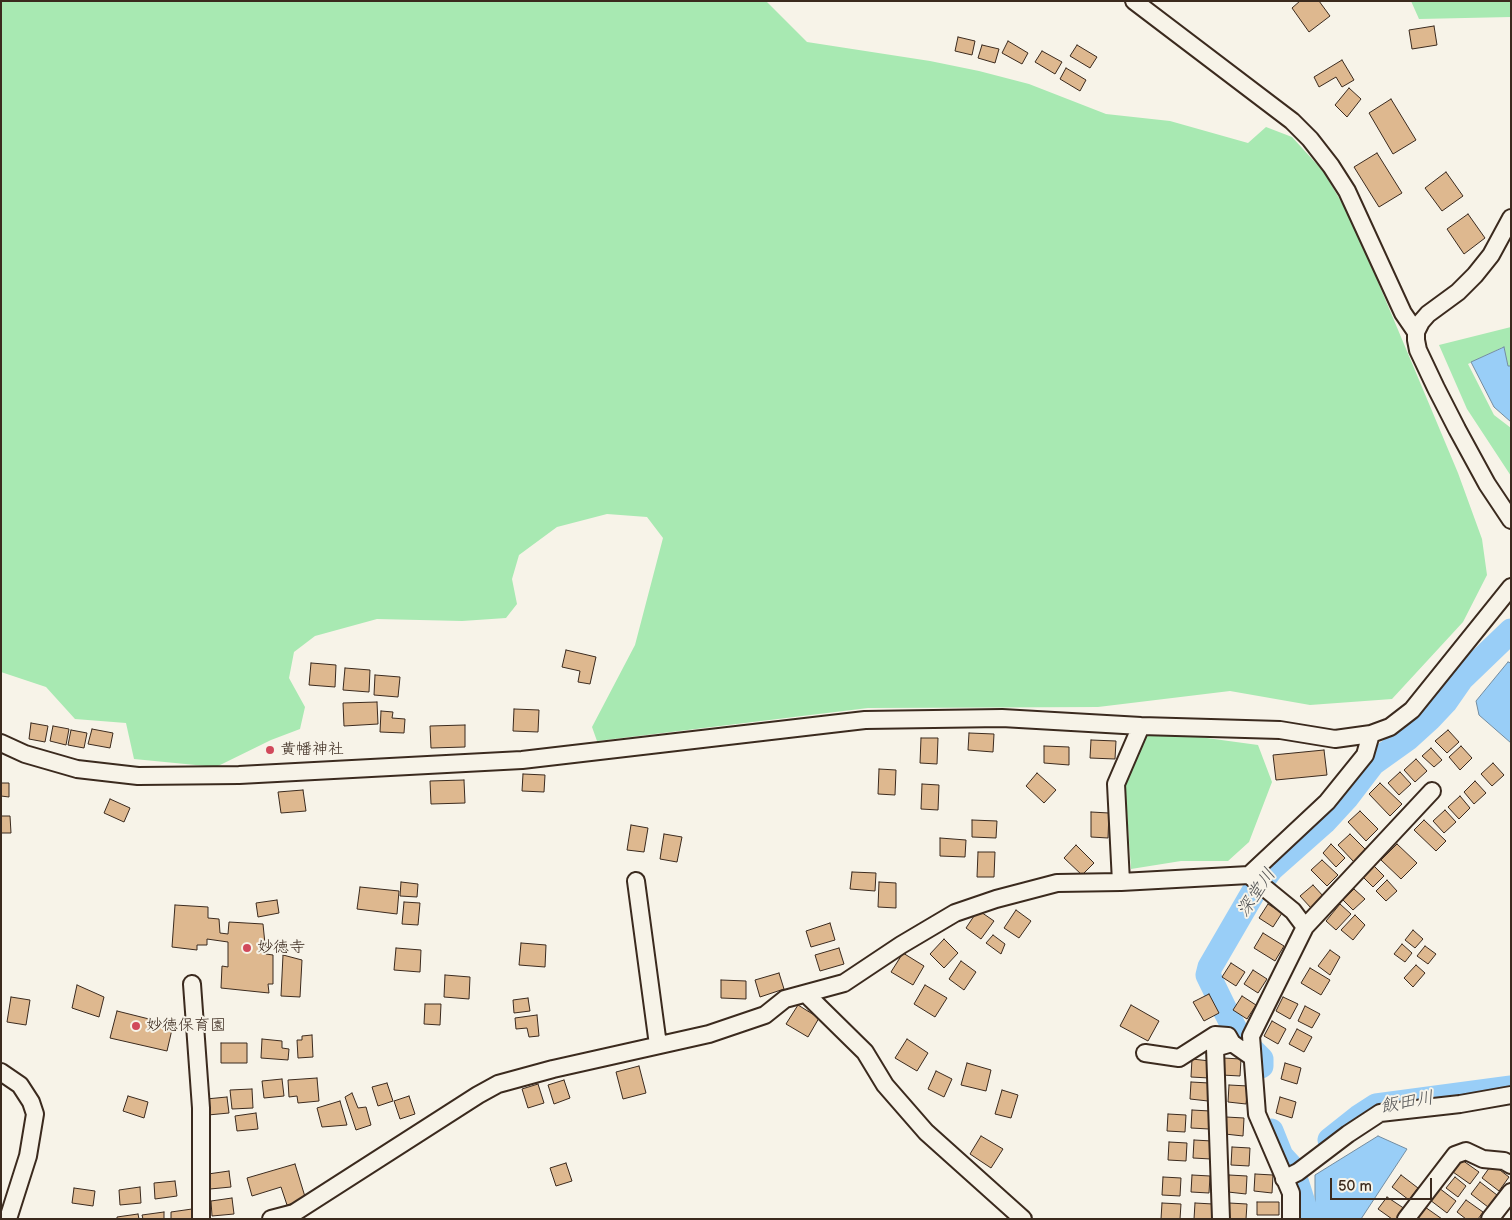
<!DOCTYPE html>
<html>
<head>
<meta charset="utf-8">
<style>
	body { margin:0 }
	#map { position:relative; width:1512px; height:1220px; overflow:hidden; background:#f7f3e8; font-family:"Balsamiq Sans",sans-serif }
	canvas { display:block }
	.frame { position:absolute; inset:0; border:2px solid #3b2a1e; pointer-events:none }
	.scale { position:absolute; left:1330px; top:1178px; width:102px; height:22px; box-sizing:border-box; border:2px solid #3b2a1e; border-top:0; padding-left:6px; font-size:15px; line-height:18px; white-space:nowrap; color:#3b2a1e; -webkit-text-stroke:4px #f7f3e8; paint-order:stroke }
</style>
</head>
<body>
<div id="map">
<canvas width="1512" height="1220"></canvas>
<div class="frame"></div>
<div class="scale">50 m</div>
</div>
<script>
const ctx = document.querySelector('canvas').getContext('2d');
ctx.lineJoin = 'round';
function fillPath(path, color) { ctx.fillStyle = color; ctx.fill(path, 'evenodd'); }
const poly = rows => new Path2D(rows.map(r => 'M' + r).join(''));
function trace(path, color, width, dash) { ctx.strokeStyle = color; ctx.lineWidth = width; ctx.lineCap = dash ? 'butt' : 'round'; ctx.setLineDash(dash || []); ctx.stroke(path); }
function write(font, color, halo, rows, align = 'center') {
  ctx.font = font + ' "Balsamiq Sans","Klee One",sans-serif'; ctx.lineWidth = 4; ctx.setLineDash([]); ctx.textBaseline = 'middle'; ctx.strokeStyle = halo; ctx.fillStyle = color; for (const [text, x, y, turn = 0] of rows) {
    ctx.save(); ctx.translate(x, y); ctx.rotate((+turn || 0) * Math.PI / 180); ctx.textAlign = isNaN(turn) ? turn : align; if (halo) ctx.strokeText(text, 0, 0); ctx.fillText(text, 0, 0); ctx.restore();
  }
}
fillPath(poly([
	[1,1,766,1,807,42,930,61,979,71,1029,84,1106,114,1170,121,1248,143,1266,127,1292,137,1323,171,1352,220,1458,473,1482,539,1487,575,1463,622,1392,699,1310,705,1230,691,1098,707,868,708,597,741,592,727,635,645,663,538,647,517,607,514,557,527,519,555,512,579,517,604,506,618,462,621,377,619,315,636,294,652,289,678,305,707,300,729,271,740,216,767,134,759,126,723,75,719,46,687,1,672],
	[1411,1,1511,1,1511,17,1419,19],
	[1511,327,1511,366,1508,366,1503,347,1468,364,1494,415,1511,428,1511,476,1467,409,1439,345],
	[1148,730,1258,745,1272,782,1249,842,1228,861,1181,861,1131,869,1125,783]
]), '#a8e9b2');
const water = poly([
	[1504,347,1508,366,1511,366,1511,422,1494,407,1471,362,1504,347],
	[1508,662,1511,663,1511,743,1479,715,1476,701,1508,662],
	[1378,1136,1407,1149,1361,1219,1315,1219,1315,1175,1378,1136]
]);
fillPath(water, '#99cef7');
trace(water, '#738ca0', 1);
trace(poly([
	[1261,1066,1261,1059,1239,1037,1226,1012,1208,975,1210,967,1253,893,1271,869,1324,822,1347,797,1373,763,1408,738,1430,718,1445,702,1461,679,1511,631],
	[1271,1131,1281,1156,1292,1168,1304,1206,1304,1219],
	[1330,1140,1359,1117,1376,1106,1511,1088]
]), '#99cef7', 25);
const building = poly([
	[1300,1,1319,1,1330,16,1309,32,1292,8,1300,1],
	[1434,26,1437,45,1412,49,1409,30,1434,26],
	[958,37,975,41,972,55,955,51,958,37],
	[1008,41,1028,53,1022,64,1002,53,1008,41],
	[982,45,999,49,995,63,978,58,982,45],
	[1077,45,1097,57,1090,68,1070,56,1077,45],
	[1042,51,1062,62,1055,74,1035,62,1042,51],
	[1342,60,1354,80,1342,87,1336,77,1319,87,1314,77,1342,60],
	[1066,68,1086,80,1080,91,1060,79,1066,68],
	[1349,88,1361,99,1347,117,1335,105,1349,88],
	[1391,99,1416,140,1393,154,1369,113,1391,99],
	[1377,153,1402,193,1379,207,1354,167,1377,153],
	[1446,172,1463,196,1442,211,1425,188,1446,172],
	[1468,214,1485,238,1464,254,1447,229,1468,214],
	[566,650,596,657,590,684,578,682,580,671,562,667,566,650],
	[311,663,336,665,335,687,309,685,311,663],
	[345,668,370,670,369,692,343,690,345,668],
	[375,675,400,677,398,697,374,695,375,675],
	[377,702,378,724,344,726,343,703,377,702],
	[514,709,539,710,538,732,513,731,514,709],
	[381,711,393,712,392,718,405,719,404,733,380,732,381,711],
	[31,723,48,726,45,742,29,739,31,723],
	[465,725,465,747,431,748,430,726,465,725],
	[53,726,69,729,66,745,50,741,53,726],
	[92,729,113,733,110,748,88,744,92,729],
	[71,730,87,733,84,748,68,745,71,730],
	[1448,730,1459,742,1447,753,1435,741,1448,730],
	[969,733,994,734,993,752,968,750,969,733],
	[921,738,938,738,937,764,920,763,921,738],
	[1091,740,1116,741,1115,759,1090,758,1091,740],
	[1044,746,1069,747,1069,765,1044,763,1044,746],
	[1461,746,1472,758,1460,770,1449,757,1461,746],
	[1431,748,1442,760,1434,767,1422,756,1431,748],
	[1324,750,1327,775,1276,780,1273,755,1324,750],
	[1416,759,1427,771,1415,782,1404,770,1416,759],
	[1493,763,1504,775,1492,786,1481,774,1493,763],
	[879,769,896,770,895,795,878,794,879,769],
	[1400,772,1411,784,1399,795,1388,783,1400,772],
	[1037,773,1056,790,1044,803,1026,786,1037,773],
	[523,774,545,775,544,792,522,791,523,774],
	[464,780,465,803,431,804,430,781,464,780],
	[1475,781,1486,793,1474,804,1464,792,1475,781],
	[1,783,9,783,9,797,1,796,1,783],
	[1380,783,1402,804,1390,816,1369,794,1380,783],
	[922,784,939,785,938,810,921,809,922,784],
	[303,790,306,811,281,813,278,792,303,790],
	[1460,796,1470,808,1459,819,1448,807,1460,796],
	[110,799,130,808,124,822,104,813,110,799],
	[1445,810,1456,822,1444,833,1433,821,1445,810],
	[1360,811,1378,829,1366,841,1348,822,1360,811],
	[1091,812,1109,813,1108,838,1091,837,1091,812],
	[1,816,10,816,11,833,1,833,1,816],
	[972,820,997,821,996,838,972,837,972,820],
	[1424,820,1446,841,1436,851,1414,830,1424,820],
	[631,825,648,828,644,852,627,850,631,825],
	[664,834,682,837,677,862,660,859,664,834],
	[1350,834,1366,850,1354,862,1338,845,1350,834],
	[940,838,966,840,965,857,940,856,940,838],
	[1331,844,1345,858,1336,867,1323,853,1331,844],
	[1397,844,1417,863,1401,879,1381,860,1397,844],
	[1076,845,1094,863,1082,875,1064,858,1076,845],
	[978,852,995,852,994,877,977,877,978,852],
	[1322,860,1338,875,1327,886,1311,870,1322,860],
	[1374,866,1384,876,1373,887,1363,877,1374,866],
	[852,872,876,873,875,891,850,889,852,872],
	[1387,880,1397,891,1386,901,1376,891,1387,880],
	[401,882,418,884,417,897,400,896,401,882],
	[879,882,896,883,896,908,878,907,879,882],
	[1313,885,1324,897,1311,908,1300,896,1313,885],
	[360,887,399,891,397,914,357,909,360,887],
	[1354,889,1365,899,1353,910,1343,900,1354,889],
	[277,900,279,913,258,917,256,903,277,900],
	[404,902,420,903,418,925,402,924,404,902],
	[1268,904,1282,913,1273,927,1259,918,1268,904],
	[1340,904,1351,914,1336,930,1326,921,1340,904],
	[175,905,208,907,208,918,219,919,220,933,228,934,229,922,263,924,266,954,273,955,273,984,268,984,269,993,221,988,222,966,228,967,228,942,207,939,207,945,197,945,197,950,172,947,175,905],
	[978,910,994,921,981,939,966,928,978,910],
	[1016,910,1031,921,1019,938,1004,928,1016,910],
	[1355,915,1365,925,1353,940,1341,930,1355,915],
	[830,923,835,940,811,947,806,931,830,923],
	[1413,930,1423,939,1415,948,1405,940,1413,930],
	[1263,933,1284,946,1275,961,1254,948,1263,933],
	[993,935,1005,944,1001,954,986,943,993,935],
	[944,939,958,953,944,968,930,954,944,939],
	[521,943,546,945,545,967,519,965,521,943],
	[1402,944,1412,953,1405,962,1394,954,1402,944],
	[1425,946,1436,954,1428,964,1417,956,1425,946],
	[396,948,421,950,420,972,394,970,396,948],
	[839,948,844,964,820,971,815,955,839,948],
	[1330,950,1340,957,1330,975,1318,966,1330,950],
	[903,953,924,966,913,985,891,972,903,953],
	[283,955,302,960,300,997,281,996,283,955],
	[961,961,976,972,964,990,949,979,961,961],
	[1231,963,1245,972,1236,986,1222,977,1231,963],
	[1416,965,1425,973,1413,987,1404,978,1416,965],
	[1310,968,1330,980,1321,995,1301,983,1310,968],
	[1253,970,1267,979,1258,993,1244,984,1253,970],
	[779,973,784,989,760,997,755,980,779,973],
	[445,975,470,977,469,999,444,997,445,975],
	[721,980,746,981,746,999,721,998,721,980],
	[77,985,104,997,99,1017,72,1008,77,985],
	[925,985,947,998,935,1017,914,1004,925,985],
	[1209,994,1219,1013,1204,1021,1193,1002,1209,994],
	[1242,996,1256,1005,1247,1019,1233,1010,1242,996],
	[11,997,30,1000,26,1025,7,1022,11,997],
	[1283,997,1298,1004,1290,1019,1276,1011,1283,997],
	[528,998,530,1011,514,1013,513,1000,528,998],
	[425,1004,441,1004,440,1025,424,1024,425,1004],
	[798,1005,819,1018,808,1037,786,1024,798,1005],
	[1131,1005,1159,1021,1148,1041,1120,1026,1131,1005],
	[1305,1006,1320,1014,1312,1028,1298,1021,1305,1006],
	[117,1011,173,1025,167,1051,110,1038,117,1011],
	[537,1015,539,1036,529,1037,527,1028,516,1029,515,1018,537,1015],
	[1272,1021,1286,1029,1278,1044,1264,1036,1272,1021],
	[1297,1029,1312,1037,1304,1052,1289,1044,1297,1029],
	[312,1035,313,1057,298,1058,297,1040,302,1040,302,1036,312,1035],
	[262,1039,282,1041,282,1048,289,1049,288,1060,261,1058,262,1039],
	[907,1039,928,1053,917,1071,895,1058,907,1039],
	[221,1043,247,1043,247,1063,221,1063,221,1043],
	[1223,1058,1241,1059,1240,1076,1222,1075,1223,1058],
	[1192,1059,1210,1061,1209,1078,1191,1077,1192,1059],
	[967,1063,991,1070,986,1091,961,1085,967,1063],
	[1285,1063,1301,1068,1297,1084,1281,1079,1285,1063],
	[639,1066,646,1093,623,1099,616,1072,639,1066],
	[936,1071,952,1079,944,1097,928,1089,936,1071],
	[317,1078,319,1101,298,1103,297,1096,289,1097,288,1080,317,1078],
	[282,1079,284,1096,264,1098,262,1081,282,1079],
	[564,1080,570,1098,554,1104,548,1085,564,1080],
	[1191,1082,1209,1083,1208,1101,1190,1099,1191,1082],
	[387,1083,393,1101,378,1106,372,1087,387,1083],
	[538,1084,544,1103,528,1108,522,1089,538,1084],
	[1229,1085,1248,1086,1246,1104,1228,1102,1229,1085],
	[252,1089,253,1108,232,1109,230,1090,252,1089],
	[1002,1090,1018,1095,1011,1118,995,1114,1002,1090],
	[352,1093,358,1108,366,1107,371,1125,356,1130,345,1097,352,1093],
	[128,1096,148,1102,144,1118,123,1111,128,1096],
	[409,1096,415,1114,400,1119,394,1101,409,1096],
	[227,1097,229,1113,208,1115,206,1099,227,1097],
	[1280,1097,1296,1102,1292,1118,1276,1113,1280,1097],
	[340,1101,347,1125,322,1127,317,1108,340,1101],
	[1192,1110,1210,1111,1209,1129,1191,1128,1192,1110],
	[256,1113,258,1129,237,1131,235,1116,256,1113],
	[1168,1114,1186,1115,1185,1132,1167,1131,1168,1114],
	[1226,1117,1244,1118,1243,1136,1225,1134,1226,1117],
	[981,1136,1003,1149,991,1168,970,1154,981,1136],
	[1194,1140,1212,1141,1211,1159,1193,1158,1194,1140],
	[1169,1142,1187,1143,1186,1161,1168,1160,1169,1142],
	[1232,1147,1250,1148,1249,1166,1231,1165,1232,1147],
	[1462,1160,1479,1172,1470,1184,1453,1172,1462,1160],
	[566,1163,572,1181,556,1186,550,1168,566,1163],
	[295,1164,306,1200,287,1205,281,1187,252,1196,247,1178,295,1164],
	[1492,1164,1509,1177,1499,1191,1482,1178,1492,1164],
	[229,1171,231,1187,210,1189,208,1174,229,1171],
	[1255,1174,1273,1175,1272,1193,1254,1191,1255,1174],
	[1192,1175,1210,1176,1209,1193,1191,1192,1192,1175],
	[1229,1175,1247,1176,1246,1194,1228,1192,1229,1175],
	[1401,1175,1418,1188,1409,1200,1392,1187,1401,1175],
	[1163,1177,1181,1178,1180,1196,1162,1195,1163,1177],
	[1455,1177,1466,1186,1458,1197,1446,1188,1455,1177],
	[175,1181,177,1196,155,1199,154,1183,175,1181],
	[1480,1182,1497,1195,1488,1207,1471,1194,1480,1182],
	[140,1187,141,1203,120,1205,119,1190,140,1187],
	[74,1188,95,1191,93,1206,72,1203,74,1188],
	[1439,1188,1456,1201,1447,1213,1430,1200,1439,1188],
	[1387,1197,1405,1209,1398,1219,1392,1219,1378,1209,1387,1197],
	[232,1198,234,1214,212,1216,211,1201,232,1198],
	[1466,1200,1483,1212,1478,1219,1466,1219,1457,1212,1466,1200],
	[1257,1202,1279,1202,1279,1215,1257,1215,1257,1202],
	[1162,1203,1181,1204,1180,1219,1161,1219,1162,1203],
	[1195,1203,1213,1204,1212,1219,1194,1219,1195,1203],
	[1229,1203,1247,1204,1246,1219,1228,1219,1229,1203],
	[1425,1207,1442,1219,1416,1219,1425,1207],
	[192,1209,193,1219,171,1219,171,1212,192,1209],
	[164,1212,164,1219,143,1219,142,1215,164,1212],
	[138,1214,139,1219,117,1219,117,1217,138,1214]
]);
fillPath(building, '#deb88f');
trace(building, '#3b2a1e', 1);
const minor = poly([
	[1134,1,1292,121,1310,139,1331,166,1347,191,1403,313,1416,332],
	[1511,218,1491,255,1475,275,1458,292,1428,314,1421,322,1416,332,1416,340,1418,350,1436,388,1457,429,1487,484,1511,520],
	[1,743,25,754,77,769,138,776,239,775,522,760,865,720,1002,718,1141,726,1280,730,1335,739,1371,734,1390,727,1412,710,1511,587],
	[1249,875,1293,911,1305,927,1251,1036,1257,1114,1291,1193,1291,1219],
	[636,881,658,1045],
	[1121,882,1116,784,1141,726],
	[1305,927,1432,791],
	[192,984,201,1108,201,1219],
	[806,994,865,1052,885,1085,926,1132,1023,1219],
	[1145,1053,1179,1058,1215,1035,1228,1036,1232,1043],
	[1,1072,20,1085,31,1102,35,1114,28,1156,8,1219],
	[1284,1179,1298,1172,1348,1134,1380,1113,1460,1104,1511,1095],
	[271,1219,294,1213,478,1095,498,1084,553,1069,709,1034,765,1015,785,999,844,983,901,945,955,913,996,899,1057,883,1121,882,1249,875,1327,802,1365,755,1371,734],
	[1221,1219,1215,1048,1232,1043,1252,1057],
	[1406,1219,1455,1155,1466,1151,1483,1159,1504,1161,1511,1165],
	[1490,1219,1511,1192]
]);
trace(minor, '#3b2a1e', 20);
trace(minor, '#f7f3e8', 16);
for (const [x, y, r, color] of [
	[270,750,5,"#d1495b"],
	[247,948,5,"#d1495b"],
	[136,1026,5,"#d1495b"]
]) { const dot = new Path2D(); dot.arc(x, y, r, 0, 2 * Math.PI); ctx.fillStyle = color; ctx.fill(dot); trace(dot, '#f7f3e8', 2); }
write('16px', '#3b2a1e', '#f7f3e8', [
	["黄幡神社",280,750],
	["妙徳寺",257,948],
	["妙徳保育園",146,1026]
], 'left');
write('italic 18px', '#525354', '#f7f3e8', [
	["深堂川",1257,893,-56],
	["飯田川",1407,1103,-10]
]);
</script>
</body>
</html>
